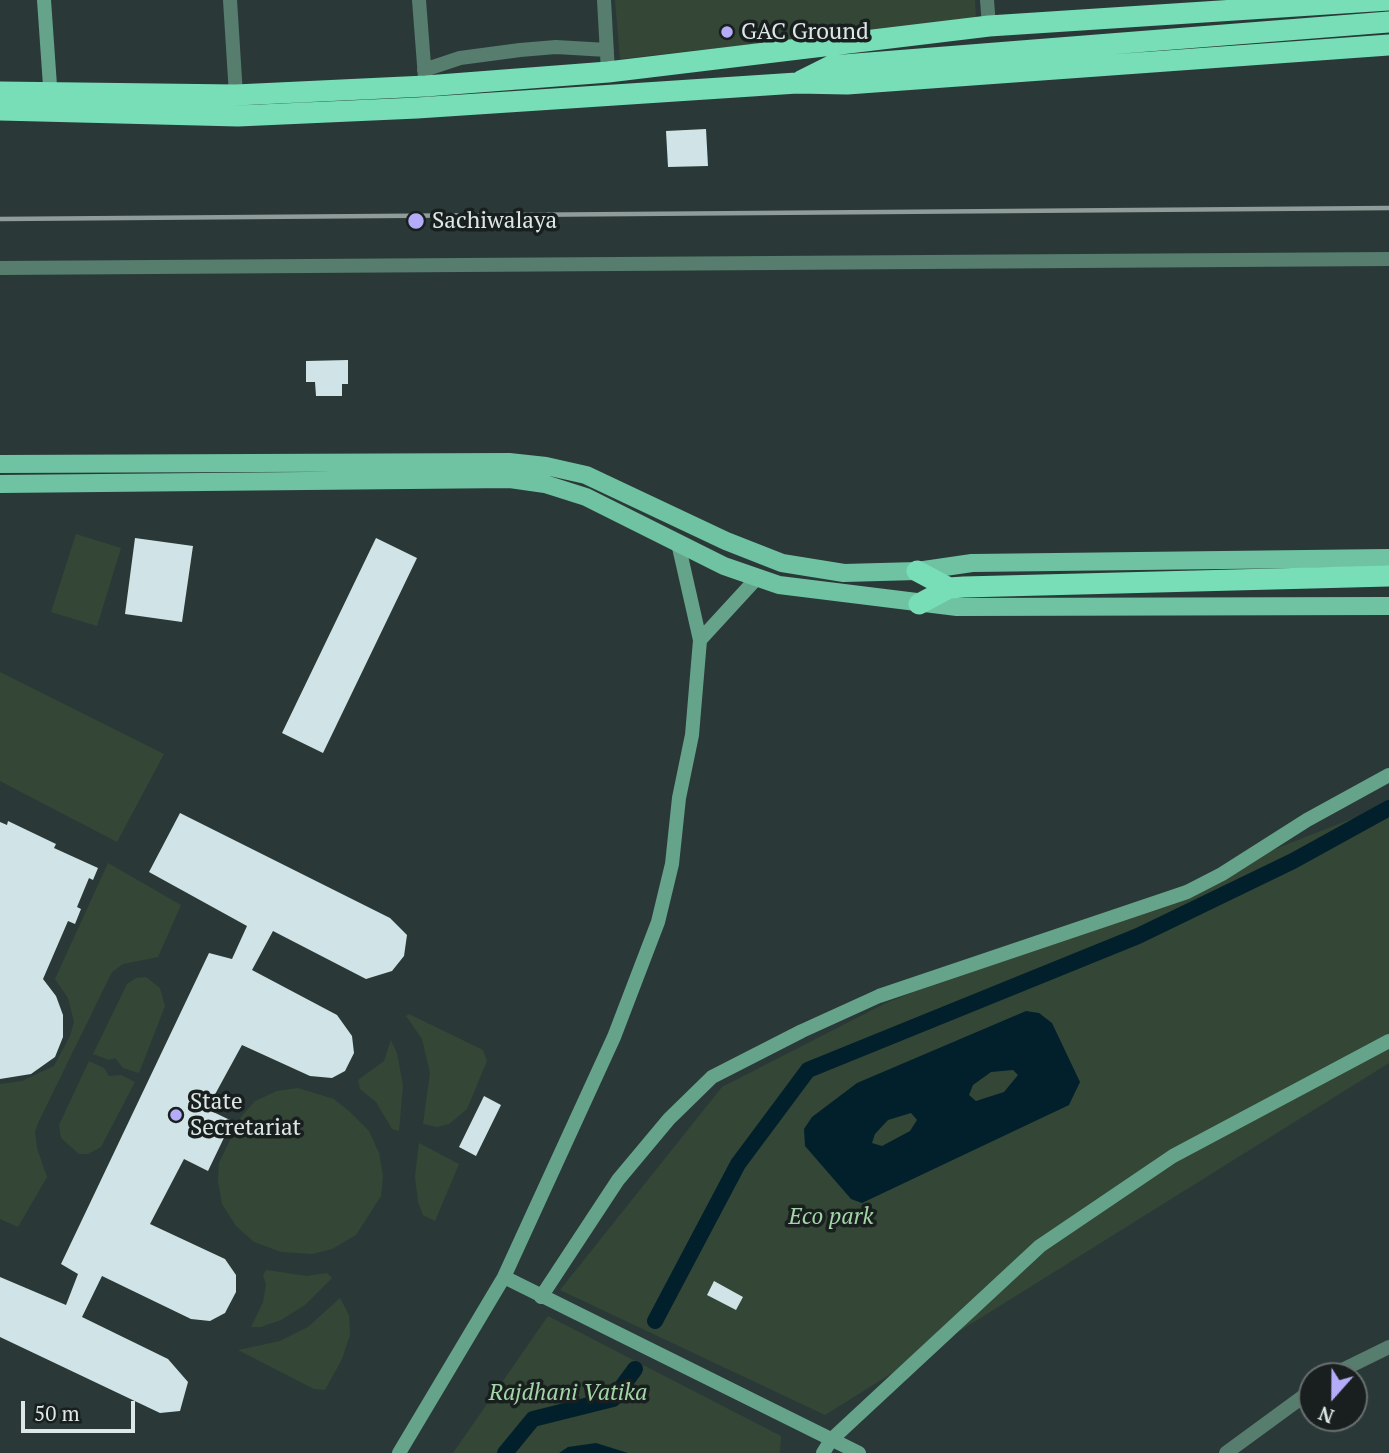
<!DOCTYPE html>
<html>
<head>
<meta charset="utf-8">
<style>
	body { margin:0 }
	#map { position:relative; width:1389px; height:1453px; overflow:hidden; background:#2a3937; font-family:"PT Serif",serif }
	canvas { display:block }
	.north { position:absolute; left:1298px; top:1362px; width:70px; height:70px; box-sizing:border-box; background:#181f1e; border:2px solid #676f6e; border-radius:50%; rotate:201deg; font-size:19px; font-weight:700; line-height:28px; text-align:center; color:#dde7e5 }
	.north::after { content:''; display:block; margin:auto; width:24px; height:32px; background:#b4acf9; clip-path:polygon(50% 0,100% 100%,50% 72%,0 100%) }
	.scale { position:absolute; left:21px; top:1401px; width:114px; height:32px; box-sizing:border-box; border:4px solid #dde7e5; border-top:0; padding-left:9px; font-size:21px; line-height:24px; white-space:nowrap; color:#dde7e5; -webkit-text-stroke:5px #181f1e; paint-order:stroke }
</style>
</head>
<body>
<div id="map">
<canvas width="1389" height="1453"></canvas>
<div class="north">N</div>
<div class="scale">50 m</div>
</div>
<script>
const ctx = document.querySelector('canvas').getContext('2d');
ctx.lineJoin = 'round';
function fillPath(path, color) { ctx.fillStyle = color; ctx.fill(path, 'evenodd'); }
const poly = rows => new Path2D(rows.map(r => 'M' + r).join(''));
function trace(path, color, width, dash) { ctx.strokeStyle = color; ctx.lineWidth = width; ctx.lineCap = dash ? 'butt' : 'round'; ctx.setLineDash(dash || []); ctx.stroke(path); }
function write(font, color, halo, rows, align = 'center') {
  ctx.font = font + ' "PT Serif",serif'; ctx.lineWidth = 7; ctx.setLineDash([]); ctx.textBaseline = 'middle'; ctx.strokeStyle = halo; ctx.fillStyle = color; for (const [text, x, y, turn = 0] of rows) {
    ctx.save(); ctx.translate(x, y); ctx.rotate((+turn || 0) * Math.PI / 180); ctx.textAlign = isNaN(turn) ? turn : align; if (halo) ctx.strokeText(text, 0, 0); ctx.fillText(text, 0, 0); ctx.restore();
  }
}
fillPath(poly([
	[615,0,975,0,976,19,620,59],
	[76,534,121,548,97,626,51,612],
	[0,672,164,754,117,842,0,781],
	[1389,804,1389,1063,825,1415,560,1290,722,1087,886,1003],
	[108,863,181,905,158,957,123,964,112,972,38,1123,35,1132,37,1148,47,1177,18,1227,0,1219,0,1084,22,1081,54,1066,70,1036,74,1022,68,998,55,979],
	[146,977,160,988,165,1006,139,1073,123,1068,115,1058,109,1060,93,1054,127,984,136,978],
	[409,1014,483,1050,487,1061,467,1109,449,1124,437,1127,423,1124,430,1073,422,1039,406,1016],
	[391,1040,397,1053,403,1085,399,1131,392,1129,376,1102,360,1089,358,1080,384,1061],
	[89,1061,104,1068,109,1076,121,1075,135,1082,101,1147,88,1154,79,1154,61,1138,59,1125],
	[298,1088,334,1099,350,1112,369,1131,379,1153,383,1176,381,1196,356,1235,332,1249,312,1254,281,1252,254,1242,236,1226,222,1204,218,1181,219,1163,241,1117,255,1101,277,1091],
	[419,1143,459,1164,435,1221,423,1215,418,1202,415,1176],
	[266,1270,307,1276,327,1273,332,1278,305,1305,281,1320,261,1327,251,1327,263,1302,266,1285,263,1275],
	[340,1298,349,1315,350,1335,342,1359,325,1390,314,1389,238,1350,280,1341,308,1327],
	[548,1316,781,1436,780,1453,453,1453]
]), '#344736');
fillPath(poly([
	[1026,1011,1039,1013,1052,1023,1080,1082,1069,1105,862,1203,851,1199,805,1146,804,1129,812,1117,857,1083],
	[1013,1070,1018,1075,1004,1092,976,1101,969,1095,973,1085,991,1072],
	[911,1113,917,1120,910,1131,882,1146,872,1143,875,1134,888,1120],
	[596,1443,628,1453,559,1453,568,1447]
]), '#02202b');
trace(poly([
	[655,1321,738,1164,808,1070,1138,936,1293,861,1389,808],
	[505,1453,533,1419,613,1399,635,1369]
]), '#02202b', 16);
fillPath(poly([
	[706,129,708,166,668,167,666,131],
	[348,360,348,384,342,384,342,396,316,396,315,382,306,382,306,361],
	[135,538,193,546,182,622,125,614],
	[376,538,417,558,323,753,282,733],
	[180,813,390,918,407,935,404,956,392,971,366,979,273,931,252,970,337,1015,352,1036,354,1053,345,1071,332,1078,310,1076,242,1045,207,1109,232,1121,208,1171,184,1159,150,1224,225,1259,236,1275,236,1292,225,1313,210,1321,191,1319,102,1276,82,1317,168,1359,188,1382,180,1411,160,1413,0,1337,0,1277,66,1305,78,1274,61,1264,209,953,232,959,247,926,149,872],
	[8,821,56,844,54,848,98,868,93,880,89,878,77,907,81,909,75,924,68,921,43,979,56,996,63,1015,63,1037,55,1057,31,1074,0,1079,0,822,7,825],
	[484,1096,501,1105,476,1156,459,1147],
	[714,1281,743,1297,736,1310,707,1295]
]), '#d0e3e6');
trace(poly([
	[230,0,236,95],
	[419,0,425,78],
	[604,0,608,72],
	[987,0,989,26],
	[424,70,460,58,520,50,556,47,607,50],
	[0,268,1389,259],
	[1330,1376,1389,1347],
	[1226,1453,1312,1390]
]), '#567d6d', 14);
trace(poly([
	[44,0,51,100],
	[700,640,757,578],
	[504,1277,859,1453],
	[541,1297,618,1180,669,1119,712,1077,802,1031,879,996,1187,892,1222,874,1307,820,1389,775],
	[399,1453,504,1277,614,1037,658,922,672,864,679,798,692,735,700,640,678,543],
	[823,1453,831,1440,1040,1246,1173,1156,1389,1041]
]), '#65a48b', 14);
trace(poly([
	[0,464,509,462,546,466,586,475,726,541,782,563,844,573,917,571,972,563,1389,558],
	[0,484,510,479,545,484,586,497,724,566,779,585,957,607,1389,606]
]), '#6fc3a3', 18);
trace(poly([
	[801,81,831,66,1389,22],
	[0,92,236,95,426,86,608,72,989,26,1389,0],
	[0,110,238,116,417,108,797,83,847,84,1389,45],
	[917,571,949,588],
	[919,604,949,588,964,587,1389,576]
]), '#78deb8', 21);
trace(poly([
	[0,219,1389,208]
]), '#909c9a', 4.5);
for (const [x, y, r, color] of [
	[727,32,7,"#b4acf9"],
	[416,221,9,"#b4acf9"],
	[176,1115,7,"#b4acf9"]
]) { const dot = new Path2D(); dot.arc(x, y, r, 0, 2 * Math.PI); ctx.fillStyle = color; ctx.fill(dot); trace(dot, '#181f1e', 2.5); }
write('23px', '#dde7e5', '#181f1e', [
	["GAC Ground",741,32],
	["Sachiwalaya",432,221],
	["State",190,1102],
	["Secretariat",190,1128]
], 'left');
write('italic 23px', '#a3d5a7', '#181f1e', [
	["Eco park",831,1217],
	["Rajdhani Vatika",568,1393]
]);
</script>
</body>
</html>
